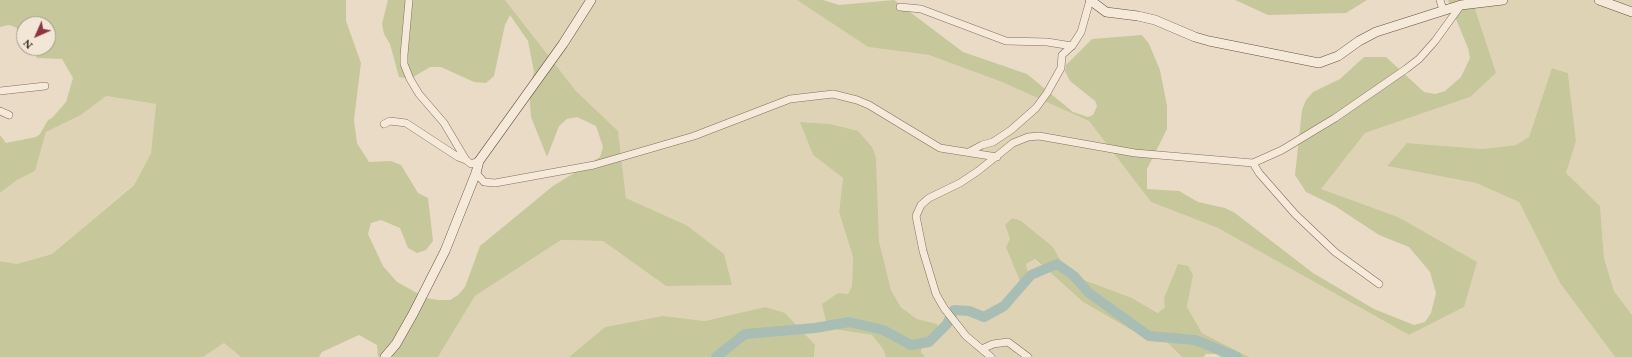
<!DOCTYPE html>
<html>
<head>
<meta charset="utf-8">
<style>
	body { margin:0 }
	#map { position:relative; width:1632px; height:357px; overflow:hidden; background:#eadbc7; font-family:Spectral,serif }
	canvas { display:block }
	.north { position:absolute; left:16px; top:16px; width:40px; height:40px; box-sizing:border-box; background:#f2e6d6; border:1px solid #a69a8d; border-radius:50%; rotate:225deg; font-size:11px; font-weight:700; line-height:16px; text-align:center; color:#352820 }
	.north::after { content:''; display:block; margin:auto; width:14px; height:18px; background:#8d3440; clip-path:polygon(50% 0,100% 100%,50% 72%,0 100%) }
</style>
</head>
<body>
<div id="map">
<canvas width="1632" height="357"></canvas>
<div class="north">N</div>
</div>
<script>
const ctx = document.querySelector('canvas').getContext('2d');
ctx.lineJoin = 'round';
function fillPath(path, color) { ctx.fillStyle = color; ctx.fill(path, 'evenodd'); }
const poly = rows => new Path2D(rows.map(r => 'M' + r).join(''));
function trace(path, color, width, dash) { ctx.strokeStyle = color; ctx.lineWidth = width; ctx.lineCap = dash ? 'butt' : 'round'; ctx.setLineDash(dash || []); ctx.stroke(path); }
fillPath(poly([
	[505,0,797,0,868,47,929,55,1002,82,1089,121,1151,202,1218,228,1409,335,1464,307,1398,217,1320,189,1365,133,1470,97,1472,0,1632,0,1632,315,1614,291,1604,258,1600,206,1565,173,1576,141,1570,91,1568,73,1553,68,1529,137,1516,145,1483,149,1407,143,1387,166,1476,183,1519,202,1560,283,1615,357,1249,357,1202,333,1187,307,1193,275,1159,313,1132,298,1068,274,1053,247,1005,225,1010,239,1026,264,1034,259,1083,302,1140,335,1167,342,1182,357,925,357,921,352,923,342,941,333,936,324,917,319,901,306,891,290,879,241,876,157,872,147,801,122,813,155,843,178,839,212,853,257,852,286,848,294,838,293,833,329,872,335,883,349,886,357,814,357,815,345,765,307,705,321,663,316,605,327,569,357,438,357,475,296,561,240,603,241,666,286,732,284,686,225,626,198,618,131,576,91],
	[106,96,156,104,151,153,134,184,52,254,17,264,0,261,0,193,17,180,35,171,46,132,81,115],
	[224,343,241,357,203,357]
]), '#dfd3b5');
fillPath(poly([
	[0,0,346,0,346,21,361,63,354,120,357,143,369,162,391,161,401,165,418,193,428,198,433,241,426,250,417,253,408,248,400,228,381,220,371,223,368,234,383,266,397,282,426,298,438,300,450,300,458,295,465,287,480,246,553,186,600,157,603,147,596,126,577,117,567,119,559,126,547,157,531,117,529,90,534,72,528,41,510,15,505,25,494,76,486,83,474,82,441,67,430,67,410,79,399,77,390,44,384,34,382,24,388,0,505,0,576,91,618,131,626,198,686,225,724,254,732,285,666,286,603,241,561,240,475,296,438,357,378,357,377,345,359,335,322,352,319,357,241,357,224,343,203,357,0,357,0,261,17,264,52,254,134,185,151,153,156,104,106,96,81,115,46,132,35,171,17,180,0,193,0,135,6,143,36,137,40,134,48,120,52,118,66,102,73,78,62,59,37,58,32,48,48,48,48,24,24,24,24,34,15,27,9,25,0,27],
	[797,0,823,0,839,5,894,0,963,52,1027,74,1073,112,1088,117,1093,115,1097,106,1095,101,1070,81,1065,71,1066,65,1092,39,1142,35,1149,44,1160,70,1167,106,1167,129,1147,169,1147,189,1179,191,1198,202,1225,208,1235,213,1313,273,1374,309,1414,325,1425,322,1431,313,1436,293,1430,272,1409,247,1379,235,1335,206,1306,192,1295,175,1302,110,1306,100,1313,92,1340,79,1364,57,1386,57,1424,92,1435,94,1445,91,1461,77,1470,58,1468,48,1448,0,1472,0,1496,73,1470,97,1365,133,1321,189,1398,217,1477,262,1464,307,1409,335,1218,228,1151,202,1089,121,1002,82,929,55,868,47],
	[1235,0,1367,0,1346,13,1268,15],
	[1552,68,1568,73,1570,91,1576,141,1566,173,1600,206,1604,258,1614,291,1632,315,1632,357,1615,357,1560,283,1519,202,1476,183,1387,166,1407,143,1483,149,1516,145,1529,137],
	[800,122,830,124,858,131,872,147,876,157,879,241,891,290,901,307,917,319,937,324,941,334,923,342,921,352,925,357,886,357,883,349,872,335,833,329,826,321,822,304,838,293,848,294,852,286,853,257,839,212,843,178,813,155],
	[1012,218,1021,221,1053,247,1068,274,1132,298,1158,313,1165,307,1164,298,1178,264,1188,266,1193,275,1187,307,1202,333,1249,357,1221,357,1216,354,1206,354,1203,357,1182,357,1167,342,1140,335,1083,302,1035,259,1026,264,1028,274,1020,281,1006,247,1010,239,1005,225],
	[765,307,785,313,815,345,814,357,569,357,605,327,663,316,705,321]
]), '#c7c79c');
trace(poly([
	[716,357,745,334,815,328,849,322,883,330,911,345,929,342,947,324,954,310,969,311,984,317,1004,306,1031,275,1057,264,1074,276,1089,293,1149,336,1195,340,1237,357]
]), '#a8beb5', 10);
const street = poly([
	[409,0,404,55,404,64,410,79,419,94,444,123,466,160,471,164,479,161],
	[1440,0,1443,10],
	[900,7,921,9,1006,41,1047,42,1072,46],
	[0,91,45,86],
	[0,111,9,115],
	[384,124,390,121,406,123,458,157,466,160],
	[969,152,982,145,993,142,1011,130,1036,108,1047,93,1061,68,1062,55,1072,46,1081,32,1090,0],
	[1253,163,1259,173,1295,214,1335,252,1379,284],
	[476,173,484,182,495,183,594,165,694,136,790,99,833,94,857,100,869,105,940,148,997,157],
	[982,349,993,344,1008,342,1028,357],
	[991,357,966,336,944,308,936,294,923,251,916,216,921,205,929,198,960,183,978,171,1013,143,1028,137,1039,136,1135,153,1253,163,1282,150,1335,118,1406,69,1419,59,1435,41,1461,5]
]);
const secondary = poly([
	[1090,0,1106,12,1138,16,1155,20,1195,37,1209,41,1319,63,1338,56,1359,41,1376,32,1461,5,1503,0],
	[1599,0,1632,12],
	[385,357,396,344,413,314,445,251,476,173,479,161,563,44,591,0]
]);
trace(street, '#846d5e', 8);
trace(secondary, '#664f41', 10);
trace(street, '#f5e9d9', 7);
trace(secondary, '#f5e9d9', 9);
</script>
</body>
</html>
